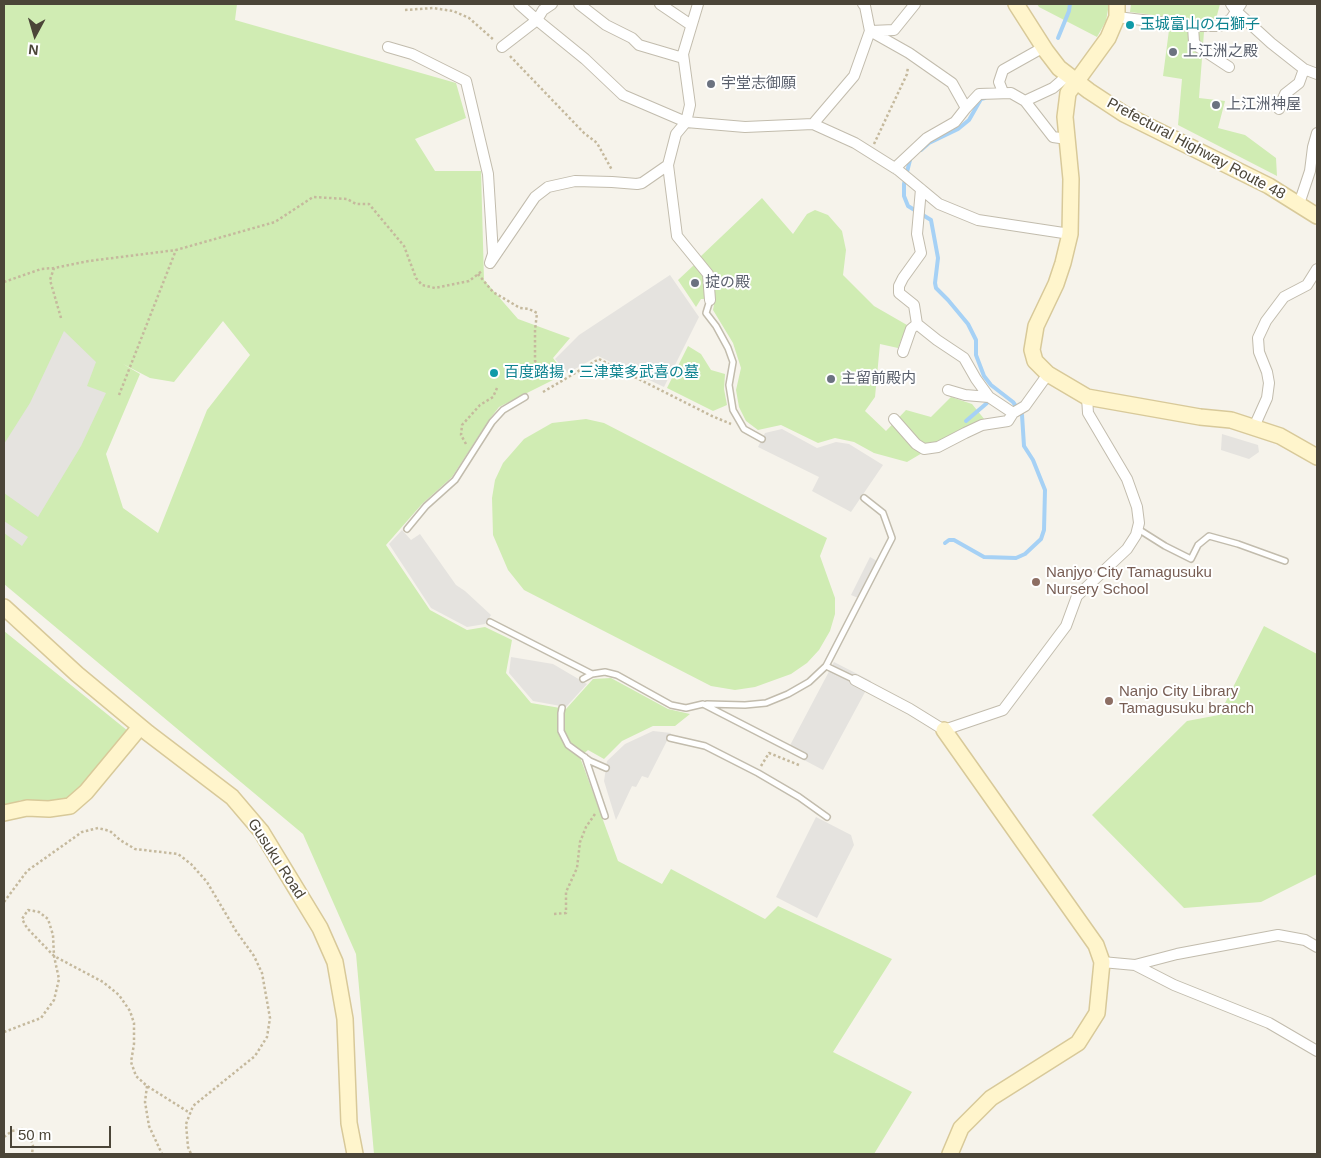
<!DOCTYPE html>
<html>
<head>
<meta charset="utf-8">
<style>
	body { margin:0 }
	#map { position:relative; width:1321px; height:1158px; overflow:hidden; background:#f6f3eb; font-family:Helvetica,sans-serif }
	canvas { display:block }
	.frame { position:absolute; inset:0; border:5px solid #4b4538; pointer-events:none }
	.north { position:absolute; left:10px; top:10px; width:50px; height:50px; -webkit-text-stroke:4px #fff; paint-order:stroke; rotate:186deg; font-size:14px; font-weight:700; line-height:20px; text-align:center; color:#4b4538 }
	.north::after { content:''; display:block; margin:auto; width:18px; height:22px; background:#4b4538; clip-path:polygon(50% 0,100% 100%,50% 72%,0 100%) }
	.scale { position:absolute; left:10px; top:1126px; width:101px; height:22px; box-sizing:border-box; border:2px solid #4b4538; border-top:0; padding-left:6px; font-size:15px; line-height:18px; white-space:nowrap; color:#4b4538; -webkit-text-stroke:4px #fff; paint-order:stroke }
</style>
</head>
<body>
<div id="map">
<canvas width="1321" height="1158"></canvas>
<div class="frame"></div>
<div class="north">N</div>
<div class="scale">50 m</div>
</div>
<script>
const ctx = document.querySelector('canvas').getContext('2d');
ctx.lineJoin = 'round';
function fillPath(path, color) { ctx.fillStyle = color; ctx.fill(path, 'evenodd'); }
const poly = rows => new Path2D(rows.map(r => 'M' + r).join(''));
function trace(path, color, width, dash) { ctx.strokeStyle = color; ctx.lineWidth = width; ctx.lineCap = dash ? 'butt' : 'round'; ctx.setLineDash(dash || []); ctx.stroke(path); }
function write(font, color, halo, rows, align = 'center') {
  ctx.font = font + ' Helvetica,"Noto Sans JP",sans-serif'; ctx.lineWidth = 4; ctx.setLineDash([]); ctx.textBaseline = 'middle'; ctx.strokeStyle = halo; ctx.fillStyle = color; for (const [text, x, y, turn = 0] of rows) {
    ctx.save(); ctx.translate(x, y); ctx.rotate((+turn || 0) * Math.PI / 180); ctx.textAlign = isNaN(turn) ? turn : align; if (halo) ctx.strokeText(text, 0, 0); ctx.fillText(text, 0, 0); ctx.restore();
  }
}
fillPath(poly([
	[4,4,237,4,235,20,456,83,466,118,415,139,435,171,481,171,484,280,518,319,570,338,553,358,565,374,499,407,489,420,452,477,422,504,386,545,430,610,467,630,485,627,512,640,506,673,531,703,566,709,593,679,611,678,668,709,690,714,675,726,653,726,622,741,604,759,588,750,580,757,618,861,662,884,671,869,765,919,778,906,892,959,833,1052,912,1092,874,1154,374,1154,356,954,303,834,4,584],
	[223,321,250,355,207,410,158,533,123,508,106,454,140,374,123,364,150,378,174,382],
	[1037,4,1109,4,1106,21,1097,37,1039,7],
	[1131,4,1220,4,1216,19,1192,20,1130,12],
	[1169,30,1204,32,1199,98,1225,101,1218,128,1245,135,1276,158,1277,176,1178,125,1182,79,1163,76],
	[762,198,793,234,807,214,815,210,828,215,842,231,846,250,843,275,874,306,907,325,898,348,880,344,875,397,865,411,886,431,906,410,931,417,951,397,972,404,985,420,939,443,907,462,874,453,854,442,835,438,818,443,781,425,758,430,746,421,739,407,736,390,741,368,733,343,713,310,715,299,712,271,700,257],
	[694,265,703,276,706,299,701,299,696,307,678,280],
	[688,346,701,354,711,370,725,374,724,389,727,405,713,411,667,388],
	[586,419,604,423,827,538,820,556,835,598,835,614,830,631,819,650,807,663,791,674,755,687,735,690,711,686,524,590,508,570,493,535,492,498,495,480,503,463,524,439,552,423],
	[1264,626,1317,654,1317,874,1261,902,1184,908,1092,815,1187,721,1219,715],
	[4,631,128,731,68,800,21,800,4,807]
]), '#d0ecb3');
fillPath(poly([
	[670,275,699,317,664,387,598,356,568,373,555,359,579,335],
	[64,331,96,362,87,386,106,393,81,446,38,517,4,493,4,444,30,403],
	[782,429,817,448,836,442,849,444,883,465,851,512,812,491,819,477,758,447,765,433],
	[1222,434,1258,445,1259,452,1249,459,1221,450],
	[4,521,28,537,22,546,4,533],
	[402,530,411,540,420,534,456,585,465,591,491,615,485,624,467,627,431,608,389,544],
	[870,557,877,561,858,598,851,595],
	[511,657,553,664,587,684,566,707,533,701,509,673],
	[834,662,871,681,823,770,787,751],
	[653,731,671,733,648,778,642,776,636,787,632,786,616,820,604,781,607,761,625,744],
	[816,817,851,835,854,845,817,918,776,897]
]), '#e5e3df');
trace(poly([
	[1058,38,1069,11,1070,4],
	[921,150,929,143,958,129,969,120,981,99,985,98],
	[910,160,904,184,904,196,908,206,931,220,938,258,935,283,936,288,948,300,968,324,976,340,976,355,984,376,991,385,1013,402,1022,415,1024,446,1033,460,1045,490,1044,530,1041,539,1025,554,1016,558,984,557,954,540,949,540,945,543],
	[966,421,987,403]
]), '#a6d1f5', 4);
const lane = poly([
	[710,300,706,313,716,326,728,348,733,362,729,385,733,410,744,429,762,439],
	[407,529,426,506,455,480,492,422,503,410,525,397],
	[1138,529,1165,546,1191,559,1198,545,1209,536,1238,544,1285,561],
	[490,622,592,674],
	[826,666,892,538,883,513,864,498],
	[583,679,592,674,605,672,617,675,671,705,686,708,703,704,804,756],
	[707,704,745,705,766,703,788,694,809,682,826,666,855,680],
	[562,708,561,713,561,731,568,745,590,761,606,768],
	[670,738,705,746,758,773,799,797,827,817],
	[585,757,605,816]
]);
const street = poly([
	[519,4,537,20,585,59,623,95,686,122,676,134,668,165,677,236,708,274,710,300],
	[579,4,606,25,632,38,639,45,683,58],
	[660,4,691,25],
	[698,4,683,54,690,105,686,122,745,127,813,124,855,143,898,170,939,204,978,220,1070,234],
	[1231,4,1236,11,1271,43,1304,69,1317,74],
	[1117,17,1193,26,1220,26,1231,19,1241,4],
	[1193,26,1194,42,1197,46,1229,67],
	[870,31,909,53,952,83,966,108,955,122,927,138,895,168],
	[871,31,894,30,915,4],
	[388,47,412,54,466,81,488,174,493,254,490,263,535,197,548,187,575,181,612,182,637,184,642,183,668,165],
	[502,47,537,20,543,10,552,4],
	[1003,92,999,82,1003,70,1044,47],
	[1025,101,1053,88,1068,75],
	[966,108,979,94,1011,93,1025,101,1053,137,1067,139],
	[1279,109,1285,94,1299,83,1304,69],
	[813,124,854,76,870,31,865,6,863,4],
	[921,189,917,234,921,253,903,278,899,286,899,293,914,305,917,324,937,340,964,358,976,379,989,397,1013,413],
	[1299,204,1310,171,1313,147,1317,133],
	[903,352,911,329,917,324],
	[948,390,965,395,989,397],
	[894,419,916,444,924,449,938,447,965,433,982,425,1008,421,1013,413,1025,406,1048,374],
	[1254,427,1267,398,1269,383,1267,372,1259,352,1258,338,1266,321,1284,297,1307,285,1317,269],
	[855,680,910,709,944,730,1003,710,1066,626,1077,596,1127,549,1136,535,1139,523,1137,507,1127,479,1088,413,1087,397],
	[1102,962,1135,965,1177,954,1278,935,1305,940,1317,947],
	[1135,965,1174,985,1269,1023,1317,1051]
]);
const secondary = poly([
	[1016,4,1046,51,1059,68,1089,91,1124,114,1269,186,1317,216],
	[1117,4,1117,17,1108,38,1068,93,1065,117,1071,179,1070,234,1063,263,1056,284,1036,326,1032,350,1035,361,1048,374,1087,397,1200,417,1231,420,1280,436,1317,457],
	[4,607,77,674,148,733,232,797,261,831,320,928,335,962,345,1019,349,1123,355,1154],
	[944,730,1096,945,1102,962,1097,1013,1078,1043,991,1098,961,1128,950,1154],
	[4,813,27,808,49,809,70,806,86,792,140,727]
]);
trace(lane, '#c2bcad', 8);
trace(street, '#c2bcad', 12);
trace(secondary, '#d8c999', 18);
trace(poly([
	[405,10,433,8,453,11,469,18,494,40],
	[510,56,584,133,597,143,612,170],
	[874,144,907,74,908,67],
	[478,274,493,292,520,308,529,309,537,313,535,330,535,361,541,366],
	[4,282,41,269,54,268],
	[61,318,50,280,54,268,89,261,176,250,275,222,313,197,347,199,356,204,369,204,404,246,416,278,422,285,435,288,469,281,482,271],
	[543,392,599,359,712,416,731,424],
	[119,395,176,250],
	[466,444,461,435,462,425,480,405,493,397,497,388],
	[761,766,769,753,799,765,800,764],
	[4,902,27,871,82,832,98,828,110,831,120,840,135,849,178,854,191,864,207,882,236,931,254,956,262,973,270,1018,267,1037,255,1056,193,1106,186,1124,188,1147,191,1154],
	[554,914,566,913,566,892,577,868,580,842,586,827,595,814],
	[4,1032,41,1018,54,1000,59,979,54,956,53,935,48,919,39,912,28,910,22,919,27,928,54,956,103,982,119,995,130,1011,134,1023,134,1044,131,1062,136,1076,147,1086,190,1113],
	[147,1086,145,1102,149,1126,162,1154],
	[4,1137,12,1131,22,1129,30,1136,33,1146,32,1154]
]), '#c5b99d', 2.5, [2.5, 2.5]);
trace(lane, '#fff', 5);
trace(street, '#fff', 10);
trace(secondary, '#fff5cc', 15);
for (const [x, y, r, color] of [
	[1130,25,5,"#0f9aa8"],
	[1173,52,5,"#6b7280"],
	[711,84,5,"#6b7280"],
	[1216,105,5,"#6b7280"],
	[695,283,5,"#6b7280"],
	[494,373,5,"#0f9aa8"],
	[831,379,5,"#6b7280"],
	[1036,582,5,"#8d6e63"],
	[1109,701,5,"#8d6e63"]
]) { const dot = new Path2D(); dot.arc(x, y, r, 0, 2 * Math.PI); ctx.fillStyle = color; ctx.fill(dot); trace(dot, '#fff', 2); }
write('15px', '#0d838f', '#fff', [
	["玉城富山の石獅子",1140,25],
	["百度踏揚・三津葉多武喜の墓",504,373]
], 'left');
write('15px', '#5b616d', '#fff', [
	["上江洲之殿",1183,52],
	["宇堂志御願",721,84],
	["上江洲神屋",1226,105],
	["掟の殿",705,283],
	["主留前殿内",841,379]
], 'left');
write('15px', '#4b4538', '#fff', [
	["Prefectural Highway Route 48",1196,149,28],
	["Gusuku Road",276,859,57]
]);
write('15px', '#785e54', '#fff', [
	["Nanjyo City Tamagusuku",1046,573],
	["Nursery School",1046,590],
	["Nanjo City Library",1119,692],
	["Tamagusuku branch",1119,709]
], 'left');
</script>
</body>
</html>
